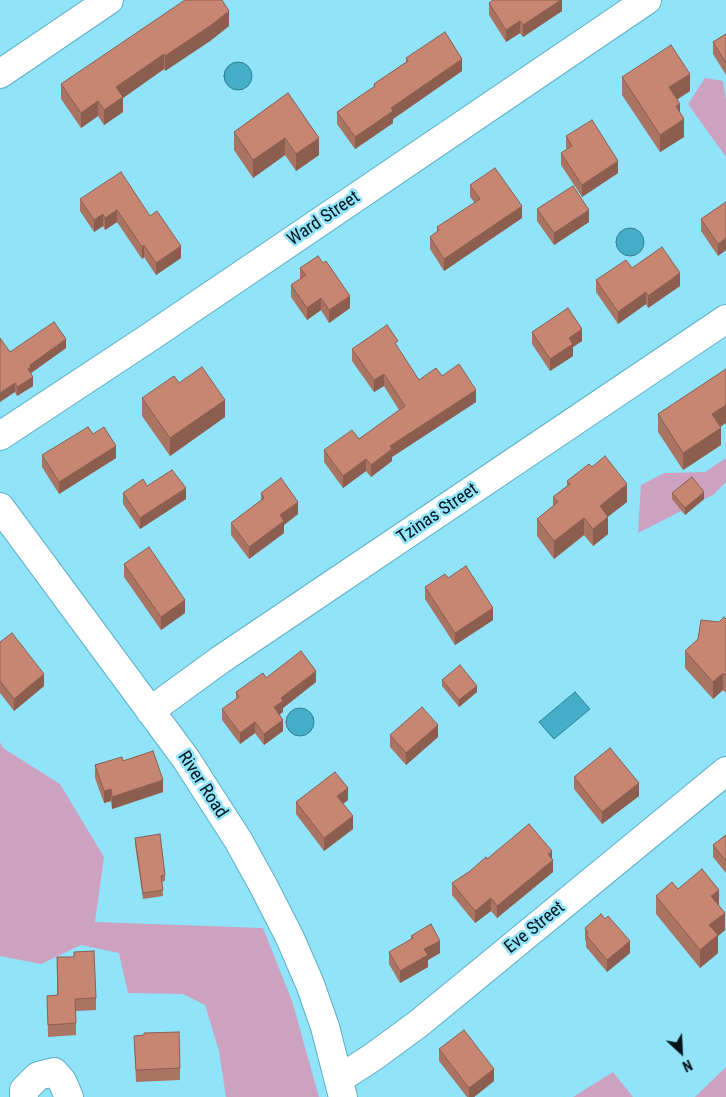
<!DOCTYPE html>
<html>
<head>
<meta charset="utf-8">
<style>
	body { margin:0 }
	#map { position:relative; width:726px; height:1097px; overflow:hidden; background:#90e3f9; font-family:"Roboto Condensed",sans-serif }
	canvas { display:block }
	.north { position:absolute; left:656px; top:1027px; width:50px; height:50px; -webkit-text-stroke:4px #90e3f9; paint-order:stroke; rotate:155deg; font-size:14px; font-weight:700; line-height:20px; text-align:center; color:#00141a }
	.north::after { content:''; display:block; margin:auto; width:18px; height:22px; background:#00141a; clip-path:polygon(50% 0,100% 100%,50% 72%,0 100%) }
</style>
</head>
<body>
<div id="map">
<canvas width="726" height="1097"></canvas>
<div class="north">N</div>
</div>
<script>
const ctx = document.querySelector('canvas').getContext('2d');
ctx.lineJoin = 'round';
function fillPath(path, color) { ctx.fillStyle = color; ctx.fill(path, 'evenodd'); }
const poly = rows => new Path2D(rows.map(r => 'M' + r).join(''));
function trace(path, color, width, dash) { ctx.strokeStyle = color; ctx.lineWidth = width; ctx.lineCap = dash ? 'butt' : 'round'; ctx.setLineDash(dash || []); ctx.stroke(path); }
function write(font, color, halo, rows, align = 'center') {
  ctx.font = font + ' "Roboto Condensed",sans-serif'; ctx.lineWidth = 5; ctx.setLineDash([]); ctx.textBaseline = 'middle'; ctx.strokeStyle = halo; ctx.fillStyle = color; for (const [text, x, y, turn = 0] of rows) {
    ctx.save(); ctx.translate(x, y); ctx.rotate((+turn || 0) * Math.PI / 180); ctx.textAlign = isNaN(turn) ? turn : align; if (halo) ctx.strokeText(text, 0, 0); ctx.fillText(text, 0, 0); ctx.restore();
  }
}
fillPath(poly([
	[705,78,723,81,726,101,726,157,688,104],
	[726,458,726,482,713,495,638,533,641,485,664,473,705,472],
	[0,742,3,748,60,784,104,857,95,922,263,928,292,1001,319,1097,226,1097,219,1051,205,1005,183,994,128,993,119,953,81,945,41,964,0,956],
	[726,1067,726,1097,695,1097],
	[613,1072,633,1097,573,1097]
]), '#cca2c0');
const water = poly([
	'224 76a14 14 0 1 1 28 0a14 14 0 1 1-28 0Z',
	'616 242a14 14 0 1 1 28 0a14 14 0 1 1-28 0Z',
	[575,692,590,709,554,739,539,722,575,692],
	'286 722a14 14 0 1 1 28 0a14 14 0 1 1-28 0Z'
]);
fillPath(water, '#44aec9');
trace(water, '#308094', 1);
const minor = poly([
	[0,74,109,0],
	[0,436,150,337,647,0],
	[0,507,186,759,238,840,264,887,290,938,310,984,325,1027,343,1097],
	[150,711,220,660,726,319],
	[339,1079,373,1057,418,1024,726,771],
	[24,1097,24,1090,38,1076,54,1072,62,1081,69,1097]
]);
trace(minor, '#5dafc5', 30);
trace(minor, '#fff', 28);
fillPath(poly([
	[562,0,562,11,523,37,520,33,506,42,489,15,489,3],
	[229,26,210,41,165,71,164,69,123,98,123,112,104,125,98,116,81,128,61,99,61,84],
	[726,34,726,75,713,54,713,42],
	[406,58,462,71,393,119,393,123,355,149,337,124,337,112,374,87,374,84,406,62],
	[622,77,690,91,677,99,684,137,660,152,622,95],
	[288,93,319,155,296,171,285,155,253,178,234,150,234,132],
	[566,136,618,173,582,197,561,165,561,153,567,149,566,148],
	[470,185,522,218,444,271,430,249,430,237,437,232,437,227,475,203,470,197],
	[80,199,150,216,181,258,156,275,144,257,142,259,117,222,105,230,103,226,94,232,80,211],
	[726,202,718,256,701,231,701,219],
	[537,209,589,222,554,245,537,221],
	[323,263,350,308,329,323,321,310,307,320,291,297,291,285,300,279,300,268],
	[632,268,680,286,648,308,646,304,618,324,596,292,596,280],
	[532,332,582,341,573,347,573,356,550,371,532,344],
	[66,348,31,373,33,386,17,396,15,392,10,352],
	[398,348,419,380,442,376,476,402,392,457,392,461,371,477,366,471,343,488,324,462,324,450,359,439,399,410,384,386,374,392,352,361,352,349],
	[726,369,726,423,720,427,721,445,683,470,658,432,658,414],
	[179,383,225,417,170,456,142,416,142,398],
	[93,434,116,458,59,494,42,467,42,455],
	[592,467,627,502,608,516,608,534,593,546,584,535,554,559,537,536,537,519,553,506,553,497,567,486,567,481],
	[147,486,186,499,140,529,123,504,123,493],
	[261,493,298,514,284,525,284,533,249,559,231,535,231,523,261,500],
	[672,493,704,499,685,515,672,499],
	[124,564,185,613,161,630,124,577],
	[448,578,493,620,455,645,425,599,425,587],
	[726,619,726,693,723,690,713,699,685,668,685,651,719,622],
	[0,642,44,686,14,711,0,693],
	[266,678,316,682,283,708,283,712,280,714,283,731,264,745,255,733,240,744,222,720,222,709,236,699,236,692],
	[442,680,477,692,459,707,442,686],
	[390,735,438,737,406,765,390,747],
	[123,761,163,792,112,809,111,801,104,803,95,778,95,765],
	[574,777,639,796,602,824,574,789],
	[348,800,343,804,353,829,324,851,296,814,296,802],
	[726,835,726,873,713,857,713,845],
	[135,838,165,875,165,881,162,882,163,896,143,899,135,844],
	[552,858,553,872,497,918,491,911,475,923,452,895,452,883,487,859],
	[678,889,719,906,725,930,718,936,718,953,700,968,656,914,656,896],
	[585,928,630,953,607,972,586,947,586,942,585,940],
	[411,936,440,953,428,960,428,967,400,983,389,964,389,952,411,939],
	[57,957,96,998,96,1010,76,1011,76,1035,48,1037,47,996,57,995],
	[134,1036,180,1068,180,1080,136,1082],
	[439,1049,494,1081,474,1097,467,1097,439,1061]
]), '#ab7362');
fillPath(poly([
	[561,0,562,0,562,11,523,37,523,25],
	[229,11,229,26,210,41,165,71,165,56],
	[520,21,520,33,506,42,506,30],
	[164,54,164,69,123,98,123,112,104,125,104,110,116,87],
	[462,59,462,71,393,119,393,123,355,149,355,137,391,108],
	[690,74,690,91,669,105,669,87],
	[98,101,98,116,81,128,81,113],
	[680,104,680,121,676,106],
	[684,119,684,137,660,152,660,135],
	[285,138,285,155,253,178,253,160],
	[319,138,319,155,296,171,296,154],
	[618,161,618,173,582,197,582,185],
	[522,206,522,218,444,271,444,259],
	[117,210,117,222,105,230,105,218],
	[589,210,589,222,554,245,554,233],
	[103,214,103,226,94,232,94,220],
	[726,238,726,250,718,256,718,244],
	[144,245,144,257,142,259,142,247],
	[181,246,181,258,156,275,156,263],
	[680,273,680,286,648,308,648,296],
	[646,292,646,304,618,324,618,312],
	[350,296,350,308,329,323,329,310],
	[321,298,321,310,307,320,307,308],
	[582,329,582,341,573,347,573,356,550,371,550,359,569,338],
	[66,339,66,348,31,373,31,376,28,369,30,365],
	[384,374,384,386,374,392,374,380],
	[33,377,33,386,17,396,17,387],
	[15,383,15,392,0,402,0,393],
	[476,390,476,402,392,457,392,461,371,477,371,465,390,446],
	[225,400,225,417,170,456,170,438],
	[726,405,726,423,712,432,712,414],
	[721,428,721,445,683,470,683,453],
	[116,446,116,458,59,494,59,482],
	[366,459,366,471,343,488,343,476],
	[627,484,627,502,600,523,600,506],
	[186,488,186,499,140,529,140,518],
	[704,492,704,499,685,515,685,508],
	[298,502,298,514,284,525,284,533,249,559,249,547,280,515],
	[608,517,608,534,593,546,593,529],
	[584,518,584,535,554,559,554,541],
	[185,600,185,613,161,630,161,617],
	[493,608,493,620,455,645,455,633],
	[316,671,316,682,283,708,283,712,274,718,274,707,281,698],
	[723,673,723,690,713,699,713,682],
	[44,674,44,686,14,711,14,699],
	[477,686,477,692,459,707,459,700],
	[283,720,283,731,264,745,264,734],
	[255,722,255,733,240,744,240,733],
	[438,725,438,737,406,765,406,753],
	[163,780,163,792,112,809,112,797],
	[639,783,639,796,602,824,602,812],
	[348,788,348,800,337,808,337,796],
	[111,789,111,801,104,803,104,791],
	[353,816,353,829,324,851,324,838],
	[552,851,552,861,553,860,553,872,497,918,497,906],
	[719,890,719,908,711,896],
	[491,898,491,911,475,923,475,911],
	[725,913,725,930,718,936,718,953,700,968,700,950,709,925],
	[440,941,440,953,428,960,428,967,400,983,400,971,424,949],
	[630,941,630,953,607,972,607,960],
	[494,1069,494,1081,474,1097,469,1097,469,1088]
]), '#8b5e50');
const building = poly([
	[185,0,222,0,229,11,210,26,165,56,164,54,116,87,123,97,104,110,98,101,81,113,61,84,185,0],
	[493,0,561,0,523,25,520,21,506,30,489,3,493,0],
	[445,32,462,59,391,108,393,111,355,137,337,112,375,86,374,84,408,61,406,58,445,32],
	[726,34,726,63,713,42,726,34],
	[671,45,690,74,669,87,680,104,676,106,684,119,660,135,622,77,671,45],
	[288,93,319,138,296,154,285,138,253,160,234,132,288,93],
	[592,120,618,161,582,185,561,153,572,146,566,136,592,120],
	[495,168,522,206,444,259,430,237,439,230,437,227,480,199,470,185,495,168],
	[121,172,150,216,157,211,181,246,156,263,144,245,142,247,117,210,105,218,103,214,94,220,80,199,121,172],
	[573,186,589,210,554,233,537,209,573,186],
	[726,202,726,238,718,244,701,219,726,202],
	[662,247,680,273,648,296,646,292,618,312,596,280,626,260,632,268,662,247],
	[318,256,323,263,326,261,350,296,329,310,321,298,307,308,291,285,306,275,300,268,318,256],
	[568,308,582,329,569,338,573,344,550,359,532,332,568,308],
	[54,322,66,339,30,365,31,367,28,369,33,377,17,387,15,383,0,393,0,338,10,352,54,322],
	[387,325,398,341,395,343,419,380,436,368,442,376,459,364,476,390,390,446,392,449,371,465,366,459,343,476,324,450,352,430,359,439,405,406,384,374,374,380,352,349,387,325],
	[202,367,225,400,170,438,142,398,174,376,179,383,202,367],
	[726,369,726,405,712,414,721,428,683,453,658,414,726,369],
	[88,427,93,434,104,427,116,446,59,482,42,455,88,427],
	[605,456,627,484,600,506,608,517,593,529,584,518,554,541,537,519,558,502,553,497,570,484,567,481,589,464,592,467,605,456],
	[172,470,186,488,140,518,123,493,143,479,147,486,172,470],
	[692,477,704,492,685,508,672,493,692,477],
	[281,478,298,502,280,515,284,521,249,547,231,523,264,498,261,493,281,478],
	[149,547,185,600,161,617,124,564,149,547],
	[466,566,493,608,455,633,425,587,445,574,448,578,466,566],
	[724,617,726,619,726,676,723,673,713,682,685,651,698,639,701,620,719,622,724,617],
	[12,633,44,674,14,699,0,681,0,642,12,633],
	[301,651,316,671,281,698,283,701,274,707,283,720,264,734,255,722,240,733,222,709,239,697,236,692,263,673,266,678,301,651],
	[460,665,477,686,459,700,442,680,460,665],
	[422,707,438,725,406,753,390,735,422,707],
	[610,748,639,783,602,812,574,777,610,748],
	[153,751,163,780,112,797,111,789,104,791,95,765,122,757,123,761,153,751],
	[335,772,348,788,337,796,353,816,324,838,296,802,335,772],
	[529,824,552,851,548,854,553,860,497,906,491,898,475,911,452,883,469,872,486,857,487,859,529,824],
	[160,834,165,875,161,876,163,890,143,893,135,838,160,834],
	[726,835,726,861,713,845,726,835],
	[702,869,719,890,711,896,725,913,709,925,718,935,700,950,656,896,672,882,678,889,702,869],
	[601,914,605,919,608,916,630,941,607,960,586,935,588,933,585,928,601,914],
	[431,924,440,941,424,949,428,955,400,971,389,952,413,938,411,936,431,924],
	[94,951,96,998,75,999,76,1023,48,1025,47,996,58,995,57,957,74,957,74,952,94,951],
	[464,1030,494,1069,469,1088,439,1049,464,1030],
	[179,1032,180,1068,136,1070,134,1036,144,1035,144,1033,179,1032]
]);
fillPath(building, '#c78672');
trace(building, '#8b5e50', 1);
write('18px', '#00141a', '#90e3f9', [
	["Ward Street",324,219,-34],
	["Tzinas Street",438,514,-34],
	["River Road",202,785,57],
	["Eve Street",535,928,-39]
]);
</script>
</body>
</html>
